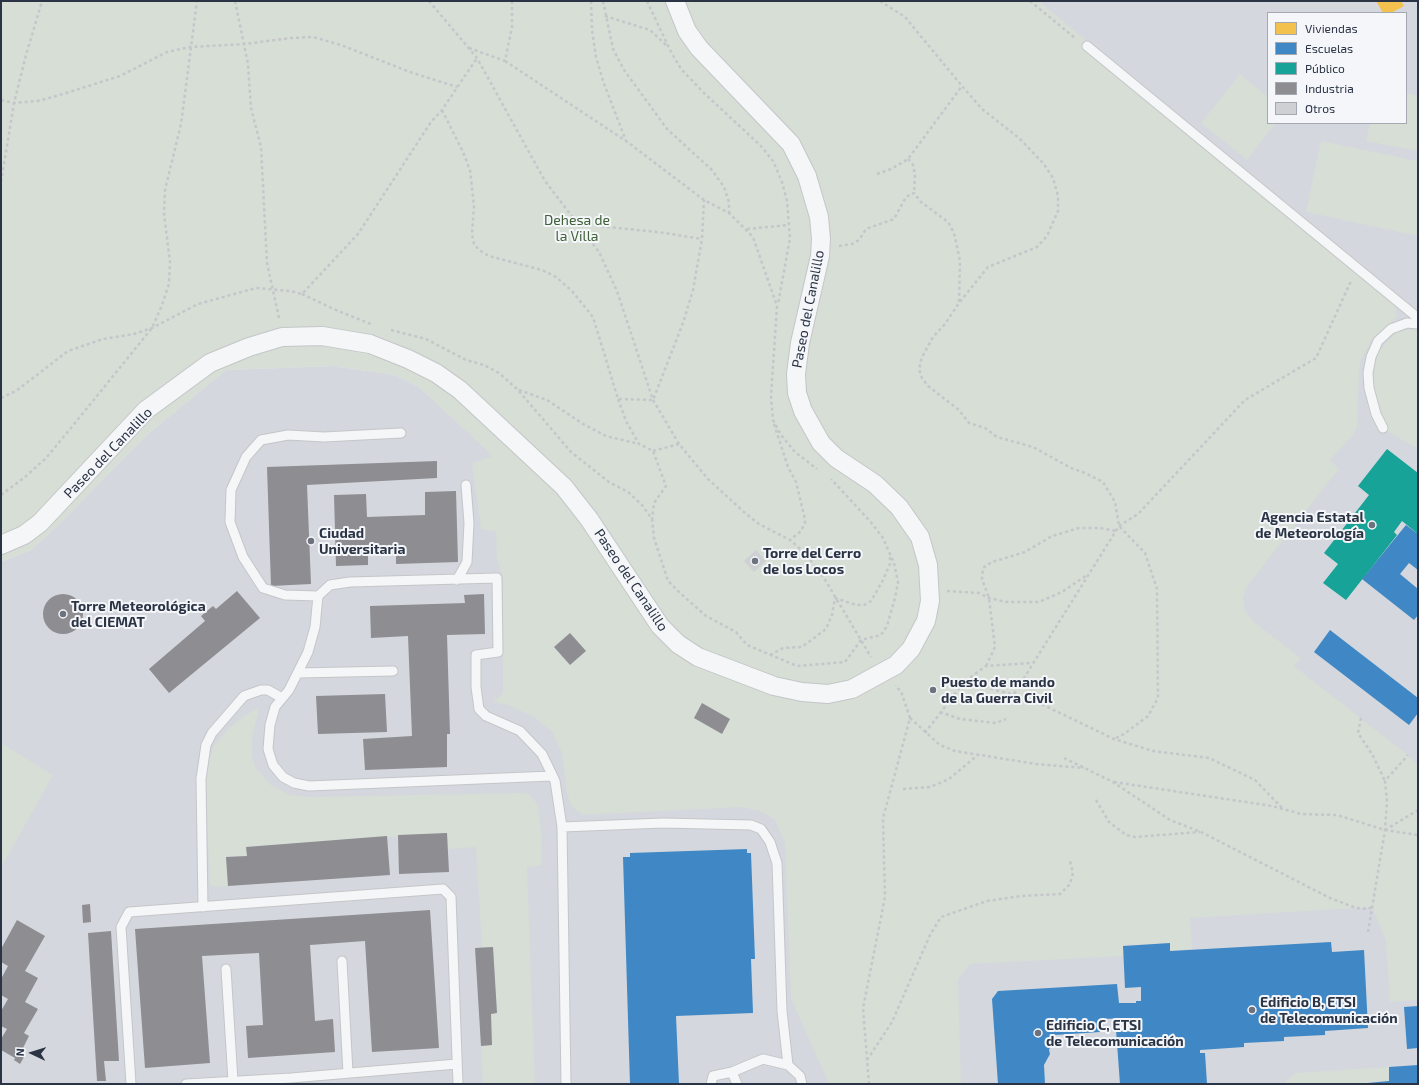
<!DOCTYPE html>
<html>
<head>
<meta charset="utf-8">
<style>
	body { margin:0 }
	#map { position:relative; width:1419px; height:1085px; overflow:hidden; background:#e6e8ea; font-family:"Exo 2",sans-serif }
	canvas { display:block }
	.frame { position:absolute; inset:0; border:2px solid #2b3445; pointer-events:none }
	.legend { position:absolute; left:1267px; top:12px; width:140px; height:112px; box-sizing:border-box; background:#f4f6f9; border:1px solid #a4a8b1; margin:0; padding:5px 7px; list-style:none; font-size:12px; color:#2b3445 }
	.legend li { display:flex; align-items:center; gap:8px; height:20px }
	.legend b { width:20px; border:1px solid #a4a8b1 }
	.north { position:absolute; left:12px; top:1033px; width:40px; height:40px; -webkit-text-stroke:3px #f4f6f9; paint-order:stroke; rotate:274deg; font-size:11px; font-weight:700; line-height:16px; text-align:center; color:#2b3445 }
	.north::after { content:''; display:block; margin:auto; width:14px; height:18px; background:#2b3445; clip-path:polygon(50% 0,100% 100%,50% 72%,0 100%) }
</style>
</head>
<body>
<div id="map">
<canvas width="1419" height="1085"></canvas>
<div class="frame"></div>
<ul class="legend">
<li><b style="height:11px;background:#f2c14e"></b>Viviendas</li>
<li><b style="height:11px;background:#3f88c5"></b>Escuelas</li>
<li><b style="height:11px;background:#17a398"></b>Público</li>
<li><b style="height:11px;background:#8d8d92"></b>Industria</li>
<li><b style="height:11px;background:#ced0d3"></b>Otros</li>
</ul>
<div class="north">N</div>
</div>
<script>
const ctx = document.querySelector('canvas').getContext('2d');
ctx.lineJoin = 'round';
function fillPath(path, color) { ctx.fillStyle = color; ctx.fill(path, 'evenodd'); }
const poly = rows => new Path2D(rows.map(r => 'M' + r).join(''));
function trace(path, color, width, dash) { ctx.strokeStyle = color; ctx.lineWidth = width; ctx.lineCap = dash ? 'butt' : 'round'; ctx.setLineDash(dash || []); ctx.stroke(path); }
function write(font, color, halo, rows, align = 'center') {
  ctx.font = font + ' "Exo 2",sans-serif'; ctx.lineWidth = 4; ctx.setLineDash([]); ctx.textBaseline = 'middle'; ctx.strokeStyle = halo; ctx.fillStyle = color; for (const [text, x, y, turn = 0] of rows) {
    ctx.save(); ctx.translate(x, y); ctx.rotate((+turn || 0) * Math.PI / 180); ctx.textAlign = isNaN(turn) ? turn : align; if (halo) ctx.strokeText(text, 0, 0); ctx.fillText(text, 0, 0); ctx.restore();
  }
}
fillPath(poly([
	[686,1,1418,1,1418,1084,1,1084,1,562,31,550,58,525,148,434,226,370,333,366,395,375,419,387,576,532],
	[1268,13,1406,13,1406,123,1268,123]
]), '#d4d7dd');
fillPath(poly([
	[1,1,1039,1,1087,41,1082,48,1279,211,1392,300,1396,306,1397,317,1372,339,1361,360,1359,368,1357,427,1354,434,1330,460,1339,469,1248,585,1243,597,1245,610,1254,622,1301,658,1294,666,1408,755,1418,765,1418,1000,1390,1002,1386,941,1372,907,1190,918,1192,949,1170,951,1170,943,1123,945,1123,956,970,964,958,980,961,1084,829,1084,791,999,785,843,775,820,760,811,741,807,582,815,571,806,567,794,562,753,552,732,534,717,508,705,493,702,503,693,503,578,497,558,496,532,481,529,472,463,493,456,419,387,395,375,333,366,226,370,148,434,58,525,31,550,1,562],
	[1240,74,1268,97,1268,123,1276,123,1247,160,1201,123],
	[1406,93,1418,96,1418,151,1366,141,1370,123,1406,123],
	[1321,141,1418,161,1418,236,1306,212],
	[1398,330,1418,330,1418,449,1373,423,1367,405,1378,352],
	[256,708,259,710,252,736,252,757,256,768,271,785,290,795,310,797,521,793,528,794,534,799,538,807,541,832,542,865,527,867,535,1084,483,1084,481,1046,492,1045,491,1014,497,1013,493,947,482,947,476,847,448,849,447,833,247,847,247,856,226,857,228,886,214,887,210,885,205,777,210,758,214,746,230,727],
	[1,743,53,775,1,868],
	[1389,1067,1389,1081,1347,1084,1286,1084,1286,1081,1296,1073]
]), '#d6ded6');
fillPath(poly([
	[1376,1,1401,1,1404,6,1391,13,1383,13]
]), '#f2c14e');
fillPath(poly([
	[1406,525,1418,534,1418,570,1409,563,1400,574,1418,589,1418,615,1414,620,1362,579],
	[1330,630,1418,698,1418,713,1409,725,1314,652],
	[747,849,747,853,751,853,755,959,751,959,753,1013,676,1016,679,1084,630,1084,623,857,630,857,630,853],
	[1331,942,1332,952,1364,950,1368,1028,1325,1031,1325,1035,1284,1037,1284,1041,1244,1043,1244,1047,1200,1050,1200,1053,1205,1053,1207,1084,1120,1084,1116,1030,1138,1028,1137,1018,1100,1019,1100,1032,1055,1035,1049,1050,1050,1054,1044,1065,1045,1084,998,1084,992,999,998,991,1117,984,1119,1003,1136,1003,1136,1001,1141,1001,1141,987,1125,988,1123,946,1170,943,1170,951],
	[1418,1006,1418,1048,1407,1049,1404,1007],
	[1418,1065,1418,1084,1357,1084,1389,1081,1389,1067]
]), '#3f88c5');
fillPath(poly([
	[1387,449,1418,473,1418,534,1402,521,1394,532,1397,535,1346,600,1323,583,1338,564,1324,553,1369,495,1358,486]
]), '#17a398');
fillPath(poly([
	[437,461,437,478,307,485,311,584,271,586,267,467],
	[456,491,458,562,396,564,396,552,368,553,368,565,336,566,334,495,366,494,367,517,425,515,425,492],
	[237,591,260,618,169,693,149,669,205,621,201,616,213,606,216,609],
	[484,594,485,634,447,635,450,734,447,734,447,767,365,770,363,739,412,736,408,636,371,638,370,606,465,603,464,595],
	'43 614a20 20 0 1 1 40 0a20 20 0 1 1-40 0Z',
	[570,633,586,651,570,665,554,647],
	[385,694,387,732,318,734,316,696],
	[702,703,730,719,722,734,694,718],
	[447,833,449,872,399,874,398,835],
	[387,836,390,875,228,886,226,857,247,856,246,847],
	[90,904,91,922,83,923,82,905],
	[430,910,439,1048,372,1052,365,941,310,945,315,1021,333,1019,335,1052,248,1058,246,1026,263,1025,259,953,202,956,210,1063,145,1068,135,929],
	[17,920,45,936,25,971,38,978,25,1002,38,1009,24,1033,29,1036,20,1054,24,1057,20,1064,14,1060,15,1058,1,1050,1,1039,7,1029,1,1026,1,1011,8,999,1,995,1,979,8,966,1,962,1,949],
	[111,931,119,1061,104,1061,106,1081,97,1081,88,933],
	[493,947,497,1013,491,1014,492,1045,481,1046,475,948]
]), '#8d8d92');
fillPath(poly([
	[756,550,766,561,754,572,744,561]
]), '#ced0d3');
const lane = poly([
	[1087,46,1418,318],
	[1383,428,1376,414,1369,388,1368,373,1371,357,1378,341,1391,329,1407,323,1418,324],
	[457,580,467,562,469,523,466,485],
	[318,596,285,595,263,588,243,557,230,522,231,490,246,457,261,440,288,435,324,437,401,433],
	[298,673,393,671],
	[552,776,309,786,294,783,283,777,273,765,268,749,270,725,275,707,289,690,308,652,315,627,318,596,330,585,350,582,497,578,498,652,476,655,476,687,479,709,486,716,520,731,542,754,555,781,562,827],
	[203,907,201,779,206,745,212,733,244,696,261,690,268,690,282,698],
	[342,961,348,1073],
	[226,969,233,1081],
	[732,1072,763,1059,788,1065],
	[131,1084,121,927,129,912,443,889,451,897,458,1084],
	[186,1084,291,1078,457,1064],
	[566,1084,562,827,663,823,751,825,761,829,770,842,777,863,782,1011,788,1065,800,1076,802,1084],
	[711,1084,713,1076,732,1072,737,1084]
]);
const street = poly([
	[1,545,24,535,40,523,146,410,210,363,249,347,282,337,322,336,370,344,408,359,436,373,460,390,564,487,589,519,660,626,678,644,698,657,774,686,802,692,828,694,852,689,896,665,911,649,926,621,930,601,928,565,920,537,899,507,875,484,836,458,821,443,803,411,797,393,796,374,800,343,820,256,821,239,819,217,807,176,791,144,699,48,687,31,675,1]
]);
trace(lane, '#c4c6c8', 11);
trace(street, '#c4c6c8', 20);
trace(poly([
	[235,1,248,64,251,108,261,147,267,263,279,318],
	[429,1,477,58,545,181,599,252,617,291,653,400,679,444,708,479,745,513,759,524,790,540,804,552,824,578,871,657],
	[591,1,592,30,596,57,603,81,626,141],
	[603,1,613,49,624,70,667,129,712,170,724,187,729,202,729,213],
	[647,1,670,50,681,69,704,93,760,145,773,161,782,182,787,201,790,238,778,304],
	[880,1,905,17,962,86],
	[1030,1,1075,38],
	[605,16,650,30,667,46],
	[469,48,505,61,512,27,512,1],
	[505,61,626,141,704,200,729,213,753,237,777,306,771,396,773,420,781,435,795,452,817,469],
	[1,100,14,103,38,101,63,94,120,76,167,52,190,47,245,44,291,38,313,37,341,45,410,72,457,87],
	[442,110,463,152,470,170,474,206,472,234,474,244,479,250,489,256,542,270,556,277,572,291,593,317,618,399,653,400,683,323,693,290,702,239,704,200],
	[908,159,913,165,915,175,914,193],
	[877,174,891,169,908,159,962,86,982,109,1019,138,1043,163,1053,178,1058,196,1058,211,1047,236,1037,247,988,267,959,303,945,324,933,337,922,357,919,369,922,378,928,386,959,410,969,423,985,428,997,437,1033,447,1071,468,1085,473,1103,482,1115,502,1119,526,1145,553,1157,589,1158,698,1148,716,1124,734,1114,739],
	[1,182,14,103,26,55,42,1],
	[577,224,658,232,702,239],
	[747,229,789,225],
	[839,246,852,244,859,240,866,229,894,219,906,197,914,193,921,202,948,222,954,233,960,261,959,302],
	[302,294,338,311,371,324],
	[391,330,426,339,466,360,484,365,499,373,518,390,571,452,609,482,628,492,642,505,652,519,654,538,668,581,680,593,706,616,736,632,747,645,797,666,845,662,861,640,881,635,887,626,895,598,898,582,894,563,883,538,870,521,831,479],
	[519,390,547,400,583,424,606,436,639,444],
	[1,398,16,391,68,351,103,339,134,334,152,328,198,304,256,288,290,291,302,294,358,234,431,122,442,110,477,58],
	[618,399,626,421,639,444,653,451,666,486,654,503,652,519],
	[774,424,788,467,796,482,804,515,805,523,801,531,790,540],
	[653,451,679,444],
	[1,495,25,477,47,457,75,423,152,328,162,305,169,284,170,262,164,214,165,190,181,124,197,1],
	[947,591,979,593,989,598,1006,602,1039,602,1062,592,1087,575],
	[770,655,783,648,802,647,826,629,832,615,835,598,856,605,864,605,871,601,882,582,890,564,890,554],
	[986,666,995,647,989,598,982,579,983,568,992,562,1025,552,1052,536,1079,528,1100,528,1116,531],
	[973,684,1033,700,1114,739,1153,751,1209,758,1255,780,1283,809],
	[1014,694,1119,526,1138,514,1245,400,1316,358,1351,281],
	[940,712,960,719,996,723,1006,719],
	[910,718,940,745,955,751,1036,764,1084,768],
	[1361,718,1358,733,1372,754,1385,781],
	[925,733,964,682,986,666,1032,663],
	[1064,758,1113,782,1170,820,1201,832,1330,898,1356,908,1368,909,1372,907],
	[1114,782,1272,806,1301,814,1337,815,1385,830,1418,835],
	[903,789,930,787,949,779,979,754],
	[1096,800,1109,822,1126,835,1135,837,1200,832],
	[1385,830,1418,810],
	[1368,932,1385,830,1387,801,1385,781,1408,755],
	[867,1060,892,1022,930,935,941,917,987,901,1021,896,1060,894,1070,884,1073,873,1070,861],
	[869,1084,863,1008,885,897,883,818,910,718,901,691,895,686]
]), '#c5c6ca', 2.5, [3, 3]);
trace(lane, '#f5f6f7', 9);
trace(street, '#f5f6f7', 18);
for (const [x, y, r, color] of [
	[1372,525,4,"#6c737f"],
	[311,541,4,"#6c737f"],
	[755,561,4,"#6c737f"],
	[63,614,4,"#6c737f"],
	[933,690,4,"#6c737f"],
	[1252,1010,4,"#6c737f"],
	[1038,1033,4,"#6c737f"]
]) { const dot = new Path2D(); dot.arc(x, y, r, 0, 2 * Math.PI); ctx.fillStyle = color; ctx.fill(dot); trace(dot, '#f4f6f9', 1.5); }
write('14px', '#3f6138', '#f4f6f9', [
	["Dehesa de",577,220],
	["la Villa",577,236]
]);
write('14px', '#2b3445', '#f4f6f9', [
	["Paseo del Canalillo",808,309,-79],
	["Paseo del Canalillo",108,453,-46],
	["Paseo del Canalillo",631,580,56]
]);
write('bold 14px', '#2b3445', '#f4f6f9', [
	["Agencia Estatal",1364,517,"right"],
	["de Meteorología",1364,533,"right"],
	["Ciudad",319,533],
	["Universitaria",319,549],
	["Torre del Cerro",763,553],
	["de los Locos",763,569],
	["Torre Meteorológica",71,606],
	["del CIEMAT",71,622],
	["Puesto de mando",941,682],
	["de la Guerra Civil",941,698],
	["Edificio B, ETSI",1260,1002],
	["de Telecomunicación",1260,1018],
	["Edificio C, ETSI",1046,1025],
	["de Telecomunicación",1046,1041]
], 'left');
</script>
</body>
</html>
